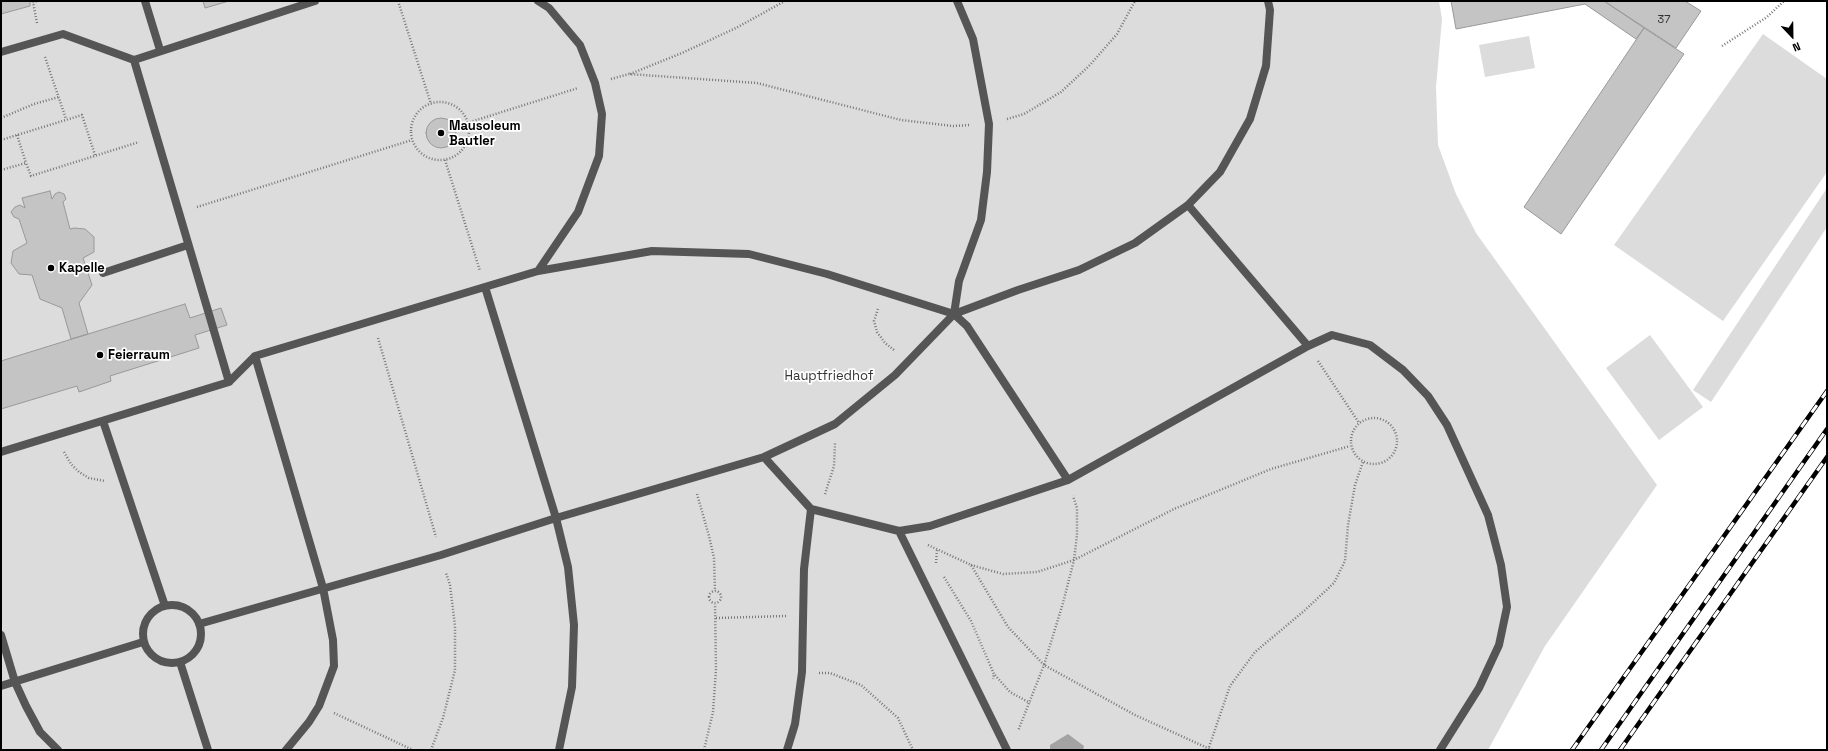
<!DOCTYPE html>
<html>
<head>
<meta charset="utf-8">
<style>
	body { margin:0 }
	#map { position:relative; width:1828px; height:751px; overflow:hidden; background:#fff; font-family:"Space Grotesk",sans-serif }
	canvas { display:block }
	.frame { position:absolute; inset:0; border:2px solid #000; pointer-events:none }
	.north { position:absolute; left:1772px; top:16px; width:40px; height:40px; -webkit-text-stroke:3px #fff; paint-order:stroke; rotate:158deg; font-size:11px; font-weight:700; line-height:16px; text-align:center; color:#000 }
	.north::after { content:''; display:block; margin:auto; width:14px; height:18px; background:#000; clip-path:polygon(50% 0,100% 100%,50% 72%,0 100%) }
</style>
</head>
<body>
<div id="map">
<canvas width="1828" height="751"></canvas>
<div class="frame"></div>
<div class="north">N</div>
</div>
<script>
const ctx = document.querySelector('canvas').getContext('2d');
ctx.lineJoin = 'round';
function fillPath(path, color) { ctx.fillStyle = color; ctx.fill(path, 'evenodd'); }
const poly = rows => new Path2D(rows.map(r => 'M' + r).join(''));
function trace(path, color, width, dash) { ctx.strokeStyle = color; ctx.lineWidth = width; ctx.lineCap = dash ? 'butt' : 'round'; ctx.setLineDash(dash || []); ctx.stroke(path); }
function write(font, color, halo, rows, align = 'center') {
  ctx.font = font + ' "Space Grotesk",sans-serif'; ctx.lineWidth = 3.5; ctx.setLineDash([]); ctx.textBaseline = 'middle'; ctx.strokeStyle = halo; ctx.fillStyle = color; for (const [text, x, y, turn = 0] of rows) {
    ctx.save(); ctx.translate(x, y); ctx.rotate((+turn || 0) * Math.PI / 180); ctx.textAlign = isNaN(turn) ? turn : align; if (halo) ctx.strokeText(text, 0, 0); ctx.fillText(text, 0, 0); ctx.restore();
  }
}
fillPath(poly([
	[1,1,1439,1,1442,19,1436,87,1438,145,1456,194,1476,233,1657,485,1545,646,1488,750,1,750],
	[1763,34,1827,79,1827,172,1723,321,1614,245],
	[1529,36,1535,68,1485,77,1479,45],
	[1827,188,1827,227,1711,402,1693,390],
	[1650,335,1703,407,1659,440,1606,368]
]), '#dcdcdc');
fillPath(poly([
	[1068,734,1084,746,1083,750,1050,750,1050,745]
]), '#a3a3a3');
const building = poly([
	[1,1,30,1,30,6,1,14,1,1],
	[203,1,229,1,205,8,203,1],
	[1451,1,1604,1,1644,28,1636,39,1585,4,1456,29,1451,1],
	[1604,1,1685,1,1701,11,1676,48,1604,1],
	[1644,28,1684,54,1561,234,1524,207,1644,28],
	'426 133a15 15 0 1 1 30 0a15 15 0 1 1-30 0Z',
	[50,191,52,199,55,194,59,192,64,194,66,199,63,202,70,229,74,228,85,229,94,237,94,252,83,258,92,285,79,303,88,334,71,339,62,308,40,299,32,275,19,274,11,263,13,251,27,243,19,219,14,217,11,212,15,207,20,205,25,208,22,198,50,191],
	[185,304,190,318,221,308,227,325,195,335,199,348,110,376,111,381,79,392,77,386,1,409,1,361,185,304]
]);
fillPath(building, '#c4c4c4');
trace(building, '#999', 1);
trace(poly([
	[398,1,431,104],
	[37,23,33,2,38,1],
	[1722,46,1767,17,1784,1],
	[45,57,66,119],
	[630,74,682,53,736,28,785,1],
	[611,79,629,74,757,83,901,120,953,126,970,125],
	'411 131a29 29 0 1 1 58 0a29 29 0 1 1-58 0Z',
	[1,118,34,104,59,97],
	[1007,119,1024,114,1061,92,1090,65,1117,34,1135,1],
	[467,123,578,88],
	[17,135,26,163],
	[1,140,82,115,95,155],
	[445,160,480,271],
	[1,170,26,163,31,176,139,142],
	[197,207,412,140],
	[878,309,874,321,877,332,885,343,894,350],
	[378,338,436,537],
	[1318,361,1359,423],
	'1351 441a23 23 0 1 1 46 0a23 23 0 1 1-46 0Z',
	[64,452,71,464,79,472,89,478,105,481],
	[697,494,709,536,714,558,715,591],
	[825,494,834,466,835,443],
	[928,545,971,565,1008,627,1044,665,1018,731],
	[936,563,937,550],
	[971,565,1003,574,1037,572,1074,560,1077,535,1077,508,1073,496],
	[944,577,971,621,994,674,993,679],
	'709 597a6 6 0 1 1 12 0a6 6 0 1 1-12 0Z',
	[716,618,786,616],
	[819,673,830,673,861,685,898,718,913,750],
	[995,675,1010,692,1030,703],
	[334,713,413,750],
	[1209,747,1230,686,1255,652,1304,611,1334,583,1345,561,1348,525,1355,485,1363,462],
	[431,750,443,718,455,670,455,626,450,585,446,573],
	[704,750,713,712,716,669,715,604],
	[1212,750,1135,715,1044,665,1063,603,1074,560,1174,509,1271,469,1350,446]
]), '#777', 2.5, [1, 2]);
trace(poly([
	[145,1,160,50],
	[1,52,63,34,134,60,315,1],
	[134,60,229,382],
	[1188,205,1308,346],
	[538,271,652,251,749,254,827,274,954,314,967,326,1068,480],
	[103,273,188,245],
	[485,287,556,518,568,567,574,625,572,687,559,750],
	[954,314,959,281,981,220,987,172,989,124,973,39,957,1],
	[255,356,323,588,333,640,334,666,319,706,309,722,286,750],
	[103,421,165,606],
	[1,452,229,382,255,356,538,271,578,212,599,156,602,114,595,83,580,45,549,8,538,1],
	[764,457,811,509,899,531,1007,750],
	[899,531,930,526,1068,480,1308,346,1332,335,1370,345,1403,370,1428,396,1447,425,1488,515,1501,565,1507,607,1499,645,1479,688,1440,750],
	'143 634a29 29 0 1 1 58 0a29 29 0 1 1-58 0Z',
	[199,624,441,555,556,518,764,457,835,424,895,375,954,314,1018,290,1079,270,1135,243,1188,205,1220,172,1250,119,1266,66,1270,10,1268,1],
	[1,635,15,682,26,706,40,732,58,750],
	[180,662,208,750],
	[1,686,143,642],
	[787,750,795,724,802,672,804,569,811,509]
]), '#555', 8);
const rail = poly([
	[1572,750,1827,391],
	[1601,750,1827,429],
	[1620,750,1827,457]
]);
trace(rail, '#000', 4.5);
trace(rail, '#fff', 3, [9]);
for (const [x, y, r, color] of [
	[441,133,4,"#000"],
	[51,268,4,"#000"],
	[100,355,4,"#000"]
]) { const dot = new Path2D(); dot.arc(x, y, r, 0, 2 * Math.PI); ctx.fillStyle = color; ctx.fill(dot); trace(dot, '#fff', 1.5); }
write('11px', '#313131', null, [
	["37",1664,20]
]);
write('bold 13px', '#000', '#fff', [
	["Mausoleum",449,126],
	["Bautler",449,141],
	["Kapelle",59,268],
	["Feierraum",108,355]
], 'left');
write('13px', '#333', '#fff', [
	["Hauptfriedhof",829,376]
]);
</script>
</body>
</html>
